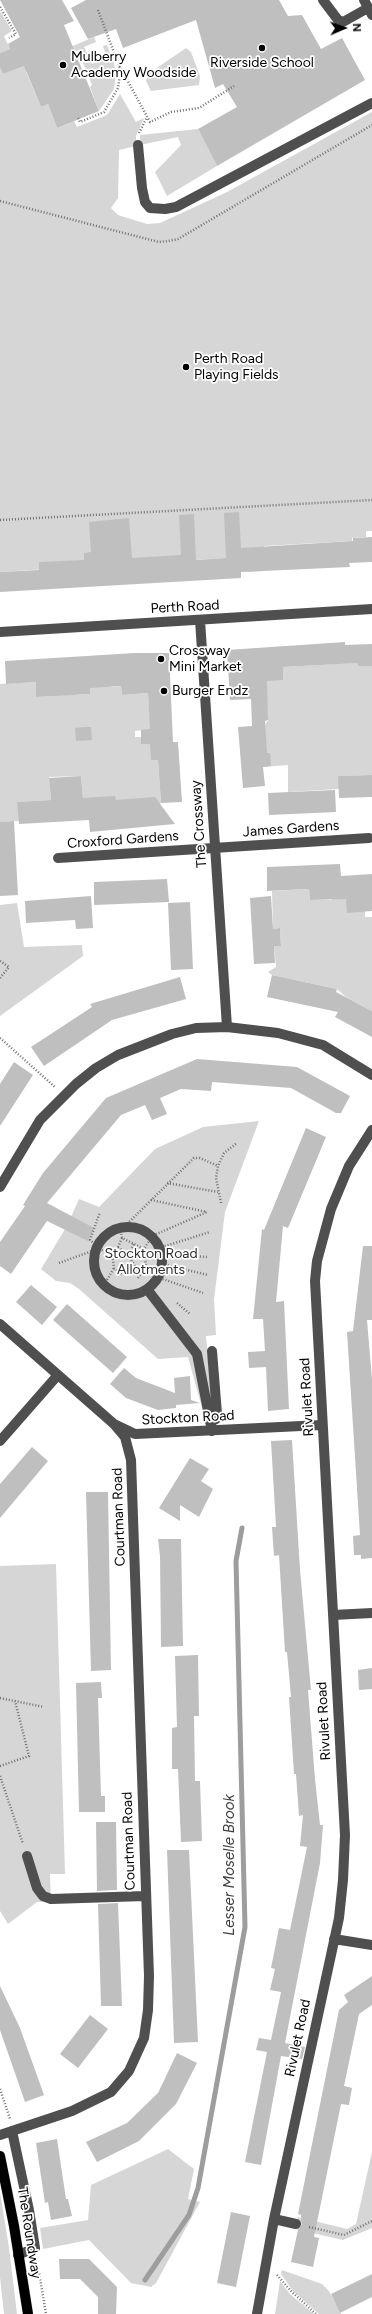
<!DOCTYPE html>
<html>
<head>
<meta charset="utf-8">
<style>
	body { margin:0 }
	#map { position:relative; width:372px; height:2314px; overflow:hidden; background:#fff; font-family:Figtree,sans-serif }
	canvas { display:block }
	.north { position:absolute; left:324px; top:8px; width:40px; height:40px; -webkit-text-stroke:3px #fff; paint-order:stroke; rotate:88deg; font-size:11px; font-weight:700; line-height:16px; text-align:center; color:#000 }
	.north::after { content:''; display:block; margin:auto; width:14px; height:18px; background:#000; clip-path:polygon(50% 0,100% 100%,50% 72%,0 100%) }
</style>
</head>
<body>
<div id="map">
<canvas width="372" height="2314"></canvas>
<div class="north">N</div>
</div>
<script>
const ctx = document.querySelector('canvas').getContext('2d');
ctx.lineJoin = 'round';
function fillPath(path, color) { ctx.fillStyle = color; ctx.fill(path, 'evenodd'); }
const poly = rows => new Path2D(rows.map(r => 'M' + r).join(''));
function trace(path, color, width, dash) { ctx.strokeStyle = color; ctx.lineWidth = width; ctx.lineCap = dash ? 'butt' : 'round'; ctx.setLineDash(dash || []); ctx.stroke(path); }
function write(font, color, halo, rows, align = 'center') {
  ctx.font = font + ' Figtree,sans-serif'; ctx.lineWidth = 3.5; ctx.setLineDash([]); ctx.textBaseline = 'middle'; ctx.strokeStyle = halo; ctx.fillStyle = color; for (const [text, x, y, turn = 0] of rows) {
    ctx.save(); ctx.translate(x, y); ctx.rotate((+turn || 0) * Math.PI / 180); ctx.textAlign = isNaN(turn) ? turn : align; if (halo) ctx.strokeText(text, 0, 0); ctx.fillText(text, 0, 0); ctx.restore();
  }
}
fillPath(poly([
	[0,11,12,31,4,36,10,49,0,53],
	[94,37,96,42,84,47,92,64,107,58,103,46,107,45,114,63,116,74,114,89,99,111,90,87,92,85,78,50,70,54,68,48],
	[186,48,191,52,200,76,199,85,151,91,146,81,148,74],
	[36,61,38,66,26,72,41,107,48,104,57,128,74,121,77,127,107,115,120,94,136,122,144,118,136,136,136,146,119,150,118,198,111,208,118,215,147,224,160,223,227,192,372,112,372,531,366,531,366,537,352,538,352,541,264,546,264,571,244,572,243,557,0,572,0,67,3,74],
	[198,129,217,166,167,196,155,172,181,145,178,137,140,145,140,135],
	[372,662,372,775,339,776,339,789,288,792,288,765,263,767,265,725,268,720,265,681,283,667],
	[110,677,111,687,121,686,122,695,148,693,151,732,144,733,143,730,135,731,135,737,141,737,141,744,150,744,158,760,161,803,158,805,84,809,81,776,49,777,51,800,18,802,19,821,0,822,0,684,36,682,37,697,52,696,74,679,75,695,90,694,89,678],
	[332,887,365,911,365,917,372,917,372,1011,346,997,337,989,272,975,268,972,276,967,274,946,281,945,280,928,273,929,272,891,309,889,310,900,332,900],
	[17,903,24,947,82,945,83,956,0,1016,0,905],
	[259,1121,225,1212,214,1299,216,1335,206,1336,213,1414,204,1415,188,1357,158,1359,79,1289,70,1283,56,1281,41,1269,65,1229,88,1240,93,1228,71,1217,79,1199,99,1207,155,1149,203,1127],
	[56,1564,65,1874,50,1874,51,1902,37,1902,8,1924,0,1911,0,1566],
	[168,2149,194,2169,188,2199,200,2202,156,2283,151,2287,131,2283,89,2240,43,2249,40,2228,88,2220,91,2185],
	[372,2152,372,2228,343,2240,295,2229,298,2217,347,2229,356,2224],
	[0,2192,9,2248,17,2314,4,2314,0,2277],
	[282,2270,322,2284,329,2291,341,2314,319,2314,293,2291,281,2274],
	[280,2281,290,2294,314,2314,275,2314]
]), '#d6d6d6');
trace(poly([
	[145,2280,189,2215,198,2188,245,1927,236,1561,242,1528]
]), '#9d9d9d', 5);
fillPath(poly([
	[0,0,62,0,74,21,64,25,99,111,57,128,48,104,41,107,24,66,3,74,0,67,0,53,10,49,8,44,20,37],
	[86,0,279,0,288,16,302,15,321,49,342,38,365,80,217,166,198,129,237,107,223,84,215,88,196,20,123,48,116,29,88,39,71,8],
	[239,512,241,548,353,541,353,538,372,537,372,562,349,563,350,567,241,572,241,578,0,592,0,572,39,570,39,562,84,560,84,553,91,552,89,522,129,518,132,558,181,555,179,515,194,514,196,560,226,558,224,513],
	[345,642,345,645,372,644,372,666,358,666,358,663,283,667,283,680,267,681,268,720,265,721,267,753,270,753,271,766,263,767,265,786,243,788,238,727,252,726,251,699,230,700,227,650],
	[135,653,169,653,173,742,178,742,182,802,161,803,158,760,151,760,150,744,141,744,141,730,150,729,148,693,122,695,121,686,90,688,90,694,36,697,36,682,6,684,5,661],
	[84,727,91,727,92,740,76,741,75,728],
	[372,775,372,797,339,798,338,776],
	[81,776,83,798,115,796,116,800,155,797,175,824,90,832,89,820,19,824,17,802,51,800,49,778],
	[335,790,336,812,269,815,268,793],
	[14,821,18,895,0,896,0,822],
	[340,864,341,876,372,874,372,911,347,913,346,899,310,900,309,889,267,891,267,867],
	[167,879,169,902,94,905,94,882],
	[91,896,93,928,76,929,75,920,26,923,25,901],
	[271,896,273,929,280,928,281,946,274,946,275,963,254,964,250,898],
	[190,902,193,969,171,970,168,903],
	[272,975,337,989,336,992,372,1011,372,1037,335,1017,338,1012,267,997],
	[180,977,186,999,112,1020,44,1066,31,1047,92,1007,90,1004],
	[197,1059,297,1067,350,1096,341,1113,336,1113,291,1088,212,1082,211,1091,181,1089,160,1098,167,1114,152,1120,145,1105,121,1115,47,1203,94,1228,88,1241,47,1221,11,1274,0,1266,0,1242,25,1206,23,1205,43,1173,106,1098],
	[14,1062,33,1075,0,1126,0,1084],
	[306,1128,326,1137,288,1228,283,1226,276,1302,284,1301,289,1409,268,1411,266,1367,249,1368,248,1352,265,1351,263,1319,253,1319,262,1229,264,1230],
	[363,1246,372,1246,372,1320,367,1320,372,1379,372,1558,361,1559,361,1555,354,1555,353,1536,360,1535,347,1332,353,1331],
	[31,1285,57,1307,42,1325,16,1302],
	[67,1304,127,1357,113,1373,53,1320],
	[124,1368,136,1378,175,1393,174,1378,190,1376,191,1400,200,1403,176,1405,176,1408,158,1410,126,1398,110,1384],
	[292,1440,300,1570,311,1690,308,1690,315,1779,320,1825,323,1825,320,1863,285,2043,305,2047,302,2059,281,2056,261,2165,245,2162,267,2052,256,2050,259,2038,271,2040,281,1992,270,1990,275,1969,271,1968,279,1928,290,1930,307,1847,300,1846,303,1815,299,1816,296,1774,294,1774,289,1697,291,1697,287,1652,285,1652,279,1555,274,1556,272,1527,276,1527,271,1441],
	[32,1447,48,1461,0,1518,0,1484],
	[190,1458,209,1469,201,1481,213,1489,199,1517,180,1505,180,1521,159,1508],
	[86,1492,108,1492,111,1670,91,1671],
	[158,1539,181,1539,183,1646,161,1647,160,1556],
	[198,1655,199,1716,194,1716,195,1781,200,1781,202,1841,181,1842,178,1769,172,1769,172,1728,177,1727,175,1656],
	[372,1668,372,1689,359,1690,358,1670],
	[101,1682,102,1698,98,1698,101,1796,105,1796,105,1812,79,1812,76,1683],
	[96,1822,116,1822,117,1890,97,1891],
	[167,1850,189,1850,198,2042,174,2043],
	[118,1903,122,2006,101,2006,98,1904],
	[372,1976,372,2005,359,2014,344,2086,352,2088,349,2105,341,2104,314,2237,319,2238,313,2267,291,2262,298,2230,302,2225,301,2215,298,2214,339,2010,348,2002,344,1995],
	[0,1986,20,2028,44,2095,25,2102,0,2030],
	[90,2015,108,2029,78,2068,60,2054],
	[177,2053,197,2063,176,2104,139,2141,97,2162,86,2142,127,2123,158,2093],
	[57,2139,66,2199,68,2199,72,2216,51,2220,48,2202,45,2203,36,2143],
	[231,2212,250,2216,236,2287,217,2283],
	[59,2259,89,2259,117,2287,116,2314,98,2314,98,2297,80,2279,60,2279],
	[372,2274,372,2297,340,2313,331,2294]
]), '#bfbfbf');
const major = poly([
	[0,2156,14,2226,28,2314]
]);
trace(major, '#dbdbdb', 11);
trace(poly([
	[0,7,16,34,9,38],
	[98,10,118,63,150,122,171,112,199,108,234,86],
	[78,118,80,122,104,112,118,88,120,74,119,65],
	[139,133,147,117],
	[0,201,159,242,168,241,178,239,372,125],
	[0,520,372,500],
	[0,961,9,967,0,978],
	[0,1038,55,1087],
	[167,1183,218,1192],
	[151,1200,207,1212],
	[221,1203,216,1178,218,1166,224,1153,237,1143],
	[125,1226,194,1158,200,1158,218,1166],
	[120,1228,122,1238,144,1249],
	[122,1238,118,1247,112,1254,114,1268,122,1274,130,1273,135,1266,128,1255,134,1244],
	[97,1246,90,1240,100,1212],
	[118,1247,128,1255],
	[96,1248,112,1254],
	[159,1248,210,1232],
	[161,1254,208,1257],
	[59,1263,95,1250],
	[162,1264,208,1275],
	[135,1266,143,1271],
	[157,1277,203,1293],
	[138,1278,146,1266,144,1249,152,1236,207,1212],
	[104,1285,114,1268],
	[177,1303,190,1314],
	[0,1698,44,1707],
	[0,1766,29,1756,15,1701],
	[0,1776,23,1844],
	[0,2089,10,2119],
	[309,2227,344,2235,372,2221],
	[35,2270,39,2272,46,2314],
	[277,2275,292,2292,316,2314]
]), '#717171', 2.5, [1, 2]);
trace(poly([
	[323,0,338,20,343,22,368,8],
	[364,0,372,15],
	[138,145,142,188,145,202,150,208,165,209,176,207,372,103],
	[200,620,227,1027],
	[0,632,372,609],
	[58,858,369,838],
	[0,1187,40,1120,76,1084,96,1068,118,1055,172,1034,196,1028,227,1027,278,1033,323,1045,372,1075],
	'94 1261a34 34 0 1 1 68 0a34 34 0 1 1-68 0Z',
	[147,1289,197,1354,212,1431],
	[0,1324,114,1424,135,1434,322,1425],
	[210,1422,216,1419,217,1414,212,1351],
	[0,1441,57,1376],
	[333,1615,372,1613],
	[27,1856,37,1888,43,1896,51,1899,145,1896],
	[334,1939,372,1945],
	[12,2131,29,2210,35,2248,18,2255],
	[0,2135,72,2111,111,2092,129,2071,144,2038,148,2010,149,1976,131,1460,125,1437,114,1424],
	[274,2219,296,2224],
	[257,2314,274,2219,339,1918,343,1880,345,1835,315,1281,317,1261,331,1209,349,1166,372,1130]
]), '#4f4f4f', 10);
trace(major, '#000', 10);
for (const [x, y, r, color] of [
	[262,48,4,"#000"],
	[63,65,4,"#000"],
	[186,367,4,"#000"],
	[161,659,4,"#000"],
	[164,691,4,"#000"]
]) { const dot = new Path2D(); dot.arc(x, y, r, 0, 2 * Math.PI); ctx.fillStyle = color; ctx.fill(dot); trace(dot, '#fff', 1.5); }
write('14px', '#000', '#fff', [
	["Mulberry",71,57],
	["Academy Woodside",71,73],
	["Riverside School",262,63,"center"],
	["Perth Road",194,359],
	["Playing Fields",194,375],
	["Crossway",169,651],
	["Mini Market",169,667],
	["Burger Endz",172,691]
], 'left');
write('14px', '#000', '#fff', [
	["Perth Road",185,607,-3],
	["The Crossway",199,824,-94],
	["James Gardens",291,829,-4],
	["Croxford Gardens",123,840,-4],
	["Rivulet Road",307,1397,-93],
	["Stockton Road",188,1418,-3],
	["Courtman Road",119,1517,-92],
	["Rivulet Road",324,1721,-93],
	["Courtman Road",129,1841,-92],
	["Rivulet Road",298,2038,-78],
	["The Roundway",29,2233,81]
]);
write('14px', '#2d2d2d', '#fff', [
	["Stockton Road",151,1254],
	["Allotments",151,1270]
]);
write('italic 15px', '#3e3e3e', '#fff', [
	["Lesser Moselle Brook",230,1865,-90]
]);
</script>
</body>
</html>
